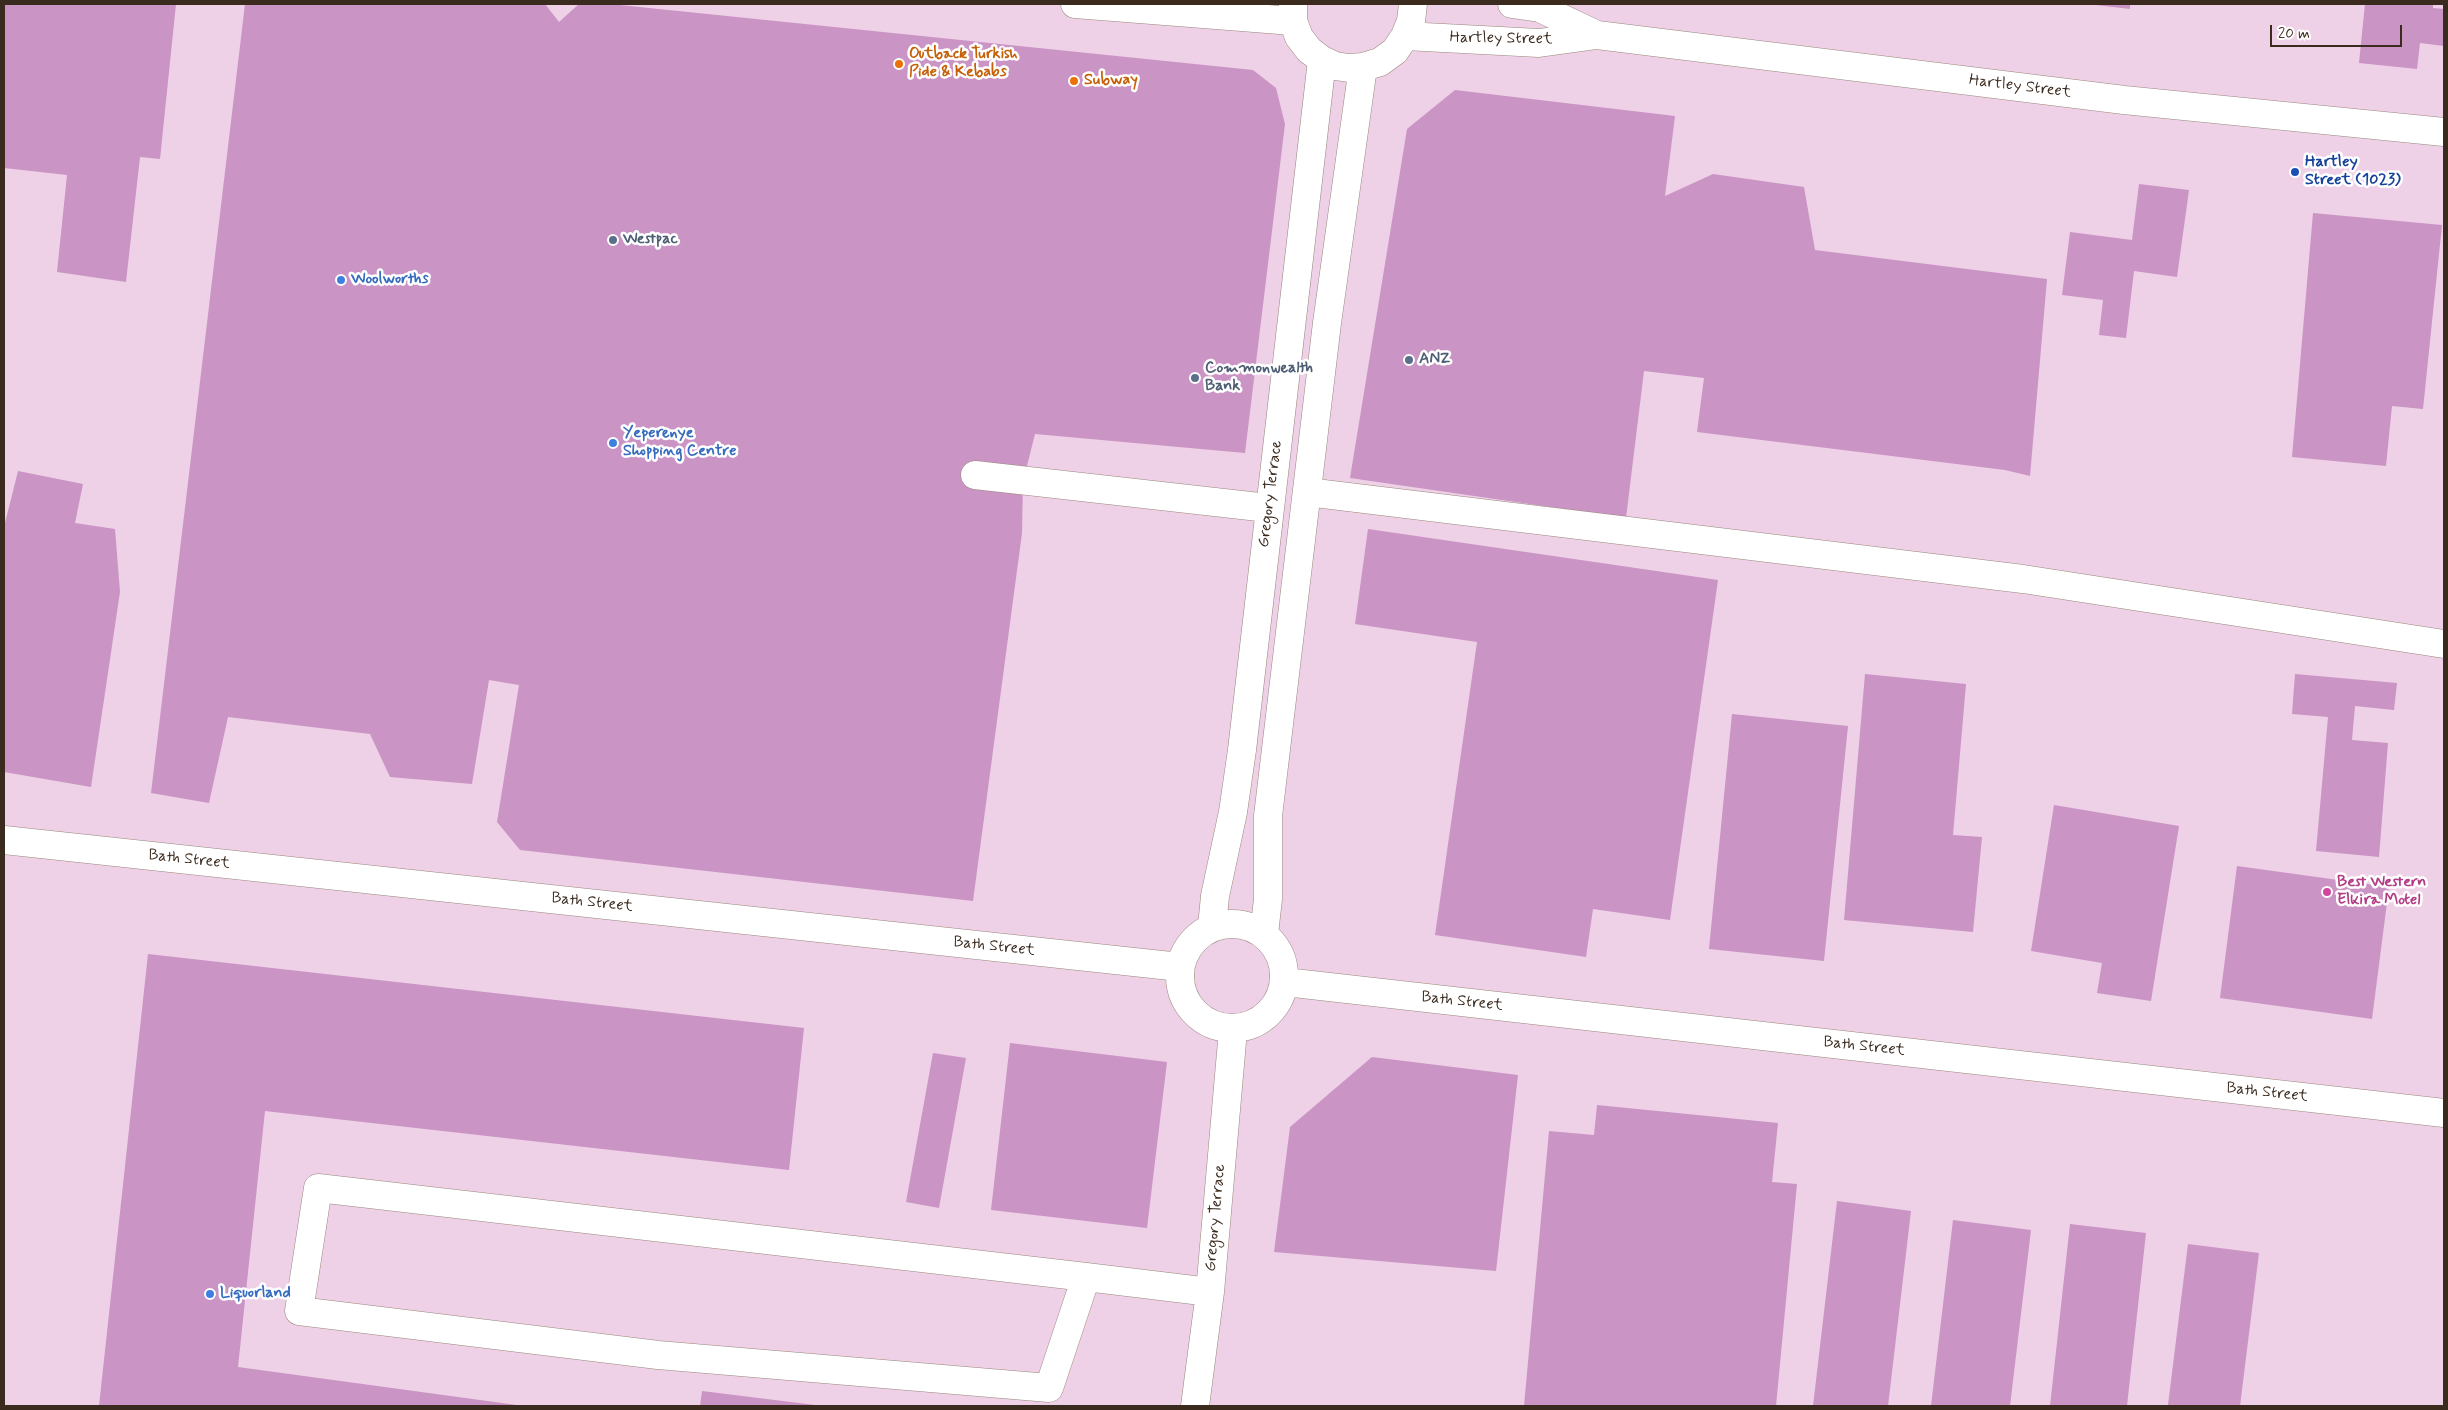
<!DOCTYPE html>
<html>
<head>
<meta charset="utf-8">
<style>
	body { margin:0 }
	#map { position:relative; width:2448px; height:1410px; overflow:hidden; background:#f7e7d2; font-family:Mynerve,sans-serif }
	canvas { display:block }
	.frame { position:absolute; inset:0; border:5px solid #3b2a1e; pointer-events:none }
	.scale { position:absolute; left:2270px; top:25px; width:132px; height:22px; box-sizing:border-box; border:2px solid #3b2a1e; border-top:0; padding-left:6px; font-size:15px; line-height:18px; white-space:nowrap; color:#3b2a1e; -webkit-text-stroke:4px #fff; paint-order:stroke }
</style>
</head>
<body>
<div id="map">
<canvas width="2448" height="1410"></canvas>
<div class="frame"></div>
<div class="scale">20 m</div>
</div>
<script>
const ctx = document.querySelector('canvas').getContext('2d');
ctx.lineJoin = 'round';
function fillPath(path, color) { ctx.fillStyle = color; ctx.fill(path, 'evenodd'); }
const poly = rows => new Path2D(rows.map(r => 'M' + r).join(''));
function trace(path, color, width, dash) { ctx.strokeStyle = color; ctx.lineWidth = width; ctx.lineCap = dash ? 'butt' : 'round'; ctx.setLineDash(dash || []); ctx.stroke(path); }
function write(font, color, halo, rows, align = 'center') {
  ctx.font = font + ' Mynerve,sans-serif'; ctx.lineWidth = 5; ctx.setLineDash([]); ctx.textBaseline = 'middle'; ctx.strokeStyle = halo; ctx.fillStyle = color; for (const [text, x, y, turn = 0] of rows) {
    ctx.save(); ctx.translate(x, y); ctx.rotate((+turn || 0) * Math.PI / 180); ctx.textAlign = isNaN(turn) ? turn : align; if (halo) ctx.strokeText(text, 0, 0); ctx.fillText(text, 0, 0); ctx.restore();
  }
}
fillPath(poly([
	[4,4,2444,4,2444,1406,4,1406]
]), '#eed0e7');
fillPath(poly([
	[4,4,176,4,160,159,140,157,126,282,57,272,67,175,4,168],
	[245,4,545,4,559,22,579,4,610,4,1253,70,1276,88,1285,124,1245,453,1035,434,1023,482,1022,533,973,901,520,850,497,822,519,685,489,680,472,784,390,777,370,734,228,717,209,803,151,793],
	[2087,4,2130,4,2130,9],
	[2365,4,2433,4,2433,8,2444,9,2444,46,2420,43,2417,69,2359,63],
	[1455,90,1675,116,1665,196,1713,174,1804,187,1815,250,2047,279,2030,476,2005,470,1697,432,1704,378,1644,371,1626,518,1350,478,1407,129],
	[2139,184,2189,190,2177,277,2134,271,2126,338,2099,335,2103,300,2062,295,2070,232,2132,240],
	[2313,213,2442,225,2423,409,2392,406,2386,466,2292,457],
	[18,471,83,484,75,523,115,529,120,592,91,787,4,772,4,527],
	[1368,529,1718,580,1670,920,1593,909,1586,957,1435,935,1477,642,1355,624],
	[1865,674,1966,684,1953,835,1982,837,1973,932,1844,920],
	[2295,674,2397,683,2394,710,2355,706,2352,740,2388,743,2379,857,2316,851,2328,717,2292,714],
	[1732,714,1848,726,1824,961,1709,949],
	[2054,805,2179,826,2151,1001,2097,993,2102,963,2031,951],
	[2237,866,2389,887,2372,1019,2220,998],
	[148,954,804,1028,789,1170,265,1111,238,1367,524,1406,99,1406],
	[1010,1043,1167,1062,1147,1228,991,1210],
	[933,1053,966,1058,939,1208,906,1202],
	[1372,1057,1518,1075,1496,1271,1274,1252,1290,1127],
	[1597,1105,1778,1123,1772,1182,1797,1184,1776,1406,1524,1406,1549,1131,1594,1135],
	[1837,1201,1911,1211,1888,1406,1813,1406],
	[1953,1220,2031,1230,2010,1406,1931,1406],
	[2070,1224,2146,1233,2127,1406,2050,1406],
	[2188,1244,2259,1253,2240,1406,2168,1405],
	[702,1391,815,1405,815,1406,700,1406]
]), '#ca94c4');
const minor = poly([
	[1075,4,1293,21],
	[1293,4,1293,21,1299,37,1309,50,1322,60,1335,66,1349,68,1363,67,1380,62,1395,51,1405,36,1411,21,1413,4],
	[1512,4,1540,8,1597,35],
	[1405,36,1539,43,1597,35,2124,100,2444,132],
	[975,475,1268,508],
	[1307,492,2023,579,2444,644],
	[4,840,1180,967],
	'1180 976a52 52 0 1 1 104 0a52 52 0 1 1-104 0Z',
	[1212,927,1215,896,1233,812,1242,750,1322,60],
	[1264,934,1268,899,1268,816,1327,323,1363,67],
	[1285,982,2444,1113],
	[1086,1277,1049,1388,658,1355,299,1311,318,1188,1086,1277,1210,1292],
	[1195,1406,1210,1292,1233,1030]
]);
trace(minor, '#998878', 29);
trace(minor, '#fff', 28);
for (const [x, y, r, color] of [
	[899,64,5,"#e8710a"],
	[1074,81,5,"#e8710a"],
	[2295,172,5,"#1a4fb4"],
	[613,240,5,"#5c6f8a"],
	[341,280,5,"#3f7fe0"],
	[1409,360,5,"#5c6f8a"],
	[1195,378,5,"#5c6f8a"],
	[613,443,5,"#3f7fe0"],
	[2327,892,5,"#d1479c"],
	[210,1294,5,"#3f7fe0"]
]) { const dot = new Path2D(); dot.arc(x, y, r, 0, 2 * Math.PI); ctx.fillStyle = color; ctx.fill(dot); trace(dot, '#fff', 2); }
write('16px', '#3b2a1e', '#fff', [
	["Hartley Street",1501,39,1],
	["Hartley Street",2020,87,7],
	["Gregory Terrace",1271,494,-83],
	["Bath Street",189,860,6],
	["Bath Street",592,903,6],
	["Bath Street",994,947,6],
	["Bath Street",1462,1002,6],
	["Bath Street",1864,1047,6],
	["Bath Street",2267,1093,6],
	["Gregory Terrace",1216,1218,-85]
]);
write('bold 16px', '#c56008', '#fff', [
	["Outback Turkish",909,55],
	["Pide & Kebabs",909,73],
	["Subway",1084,81]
], 'left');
write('bold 16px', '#164399', '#fff', [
	["Hartley",2305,163],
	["Street (1023)",2305,181]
], 'left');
write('bold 16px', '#4e5e75', '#fff', [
	["Westpac",623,240],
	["ANZ",1419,360],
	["Commonwealth",1205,369],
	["Bank",1205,387]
], 'left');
write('bold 16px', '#366cbe', '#fff', [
	["Woolworths",351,280],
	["Yeperenye",623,434],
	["Shopping Centre",623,452],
	["Liquorland",220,1294]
], 'left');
write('bold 16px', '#b23c85', '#fff', [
	["Best Western",2337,883],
	["Elkira Motel",2337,901]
], 'left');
</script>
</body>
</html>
